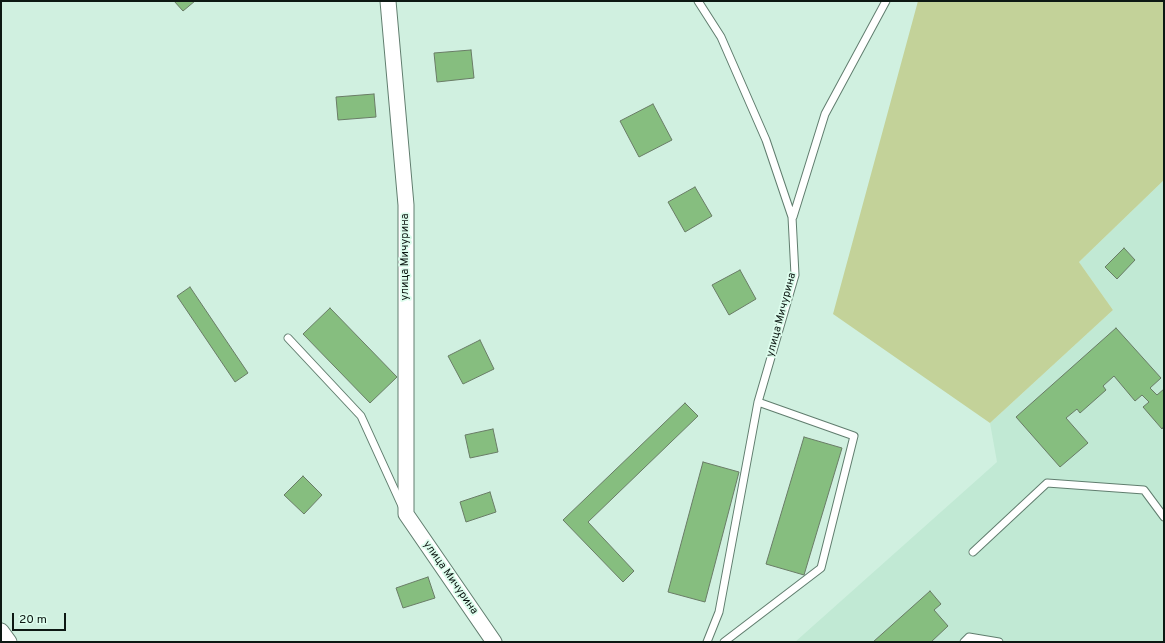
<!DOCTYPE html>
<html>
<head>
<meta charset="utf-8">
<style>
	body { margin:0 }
	#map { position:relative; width:1165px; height:643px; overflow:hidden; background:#d0f0e0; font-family:Overpass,sans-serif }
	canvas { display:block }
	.frame { position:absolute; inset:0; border:2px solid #0d1813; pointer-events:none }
	.scale { position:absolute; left:12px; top:613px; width:54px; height:18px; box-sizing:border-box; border:2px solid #0d1813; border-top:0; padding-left:5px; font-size:12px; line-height:14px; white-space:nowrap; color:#0d1813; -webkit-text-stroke:3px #ddfded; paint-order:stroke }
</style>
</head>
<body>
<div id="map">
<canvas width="1165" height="643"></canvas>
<div class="frame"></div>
<div class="scale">20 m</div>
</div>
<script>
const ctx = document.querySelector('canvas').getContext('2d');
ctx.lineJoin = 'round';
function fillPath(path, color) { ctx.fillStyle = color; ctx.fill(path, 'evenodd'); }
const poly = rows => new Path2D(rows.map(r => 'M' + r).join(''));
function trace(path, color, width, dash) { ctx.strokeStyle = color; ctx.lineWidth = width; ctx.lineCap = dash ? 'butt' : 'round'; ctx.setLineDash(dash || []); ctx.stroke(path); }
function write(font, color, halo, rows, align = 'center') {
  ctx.font = font + ' Overpass,sans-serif'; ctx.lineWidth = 3.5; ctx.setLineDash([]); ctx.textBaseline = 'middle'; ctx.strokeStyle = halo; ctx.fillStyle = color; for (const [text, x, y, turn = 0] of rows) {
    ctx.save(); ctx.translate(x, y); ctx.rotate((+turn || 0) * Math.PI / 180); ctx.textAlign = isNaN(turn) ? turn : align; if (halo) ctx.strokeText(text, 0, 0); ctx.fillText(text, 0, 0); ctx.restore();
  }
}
fillPath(poly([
	[1164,180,1164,642,795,642,997,462,990,423,1113,310,1079,262]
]), '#c1e9d4');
fillPath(poly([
	[918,1,1164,1,1164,180,1079,262,1113,310,990,423,833,314]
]), '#c3d299');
const building = poly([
	[174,1,195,1,183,11,174,1],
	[471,50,474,78,437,82,434,53,471,50],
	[374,94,376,117,338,120,336,97,374,94],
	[653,104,672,140,639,157,620,121,653,104],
	[695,187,712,216,685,232,668,202,695,187],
	[1124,248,1135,260,1117,279,1105,267,1124,248],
	[740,270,756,299,729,315,712,285,740,270],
	[190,287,248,373,235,382,177,296,190,287],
	[330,308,397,377,370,403,303,334,330,308],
	[1116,328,1161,378,1150,388,1157,395,1164,389,1164,426,1162,429,1143,407,1149,402,1142,395,1135,401,1114,376,1103,386,1106,390,1080,413,1077,409,1066,418,1088,443,1060,467,1016,417,1116,328],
	[480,340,494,369,463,384,448,356,480,340],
	[685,403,698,416,588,522,634,571,623,582,563,520,685,403],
	[493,429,498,452,470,458,465,435,493,429],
	[804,437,842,448,804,575,766,564,804,437],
	[703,462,739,472,705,602,668,592,703,462],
	[303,476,322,495,304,514,284,495,303,476],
	[490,492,496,512,466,522,460,502,490,492],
	[428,577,435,598,403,608,396,588,428,577],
	[930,591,941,604,934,610,948,626,931,642,873,642,930,591]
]);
fillPath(building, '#86be7f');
trace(building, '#697c66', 1);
const service = poly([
	[698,1,721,37,766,140,792,217,795,275,758,402,719,612,707,642],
	[793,217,825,114,886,1],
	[288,338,361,416,402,506],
	[973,552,1047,483,1144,490,1164,517],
	[724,642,821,568,854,436,758,402],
	[964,642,969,637,999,642]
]);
const minor = poly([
	[388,1,406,205,406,514,494,642],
	[1,631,9,642]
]);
trace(service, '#607d6e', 9);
trace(minor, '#607d6e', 17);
trace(service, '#fff', 7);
trace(minor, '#fff', 15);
write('11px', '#0d1813', '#ddfded', [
	["улица Мичурина",406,257,-90],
	["улица Мичурина",782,315,-75],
	["улица Мичурина",450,578,55]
]);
</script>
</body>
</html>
